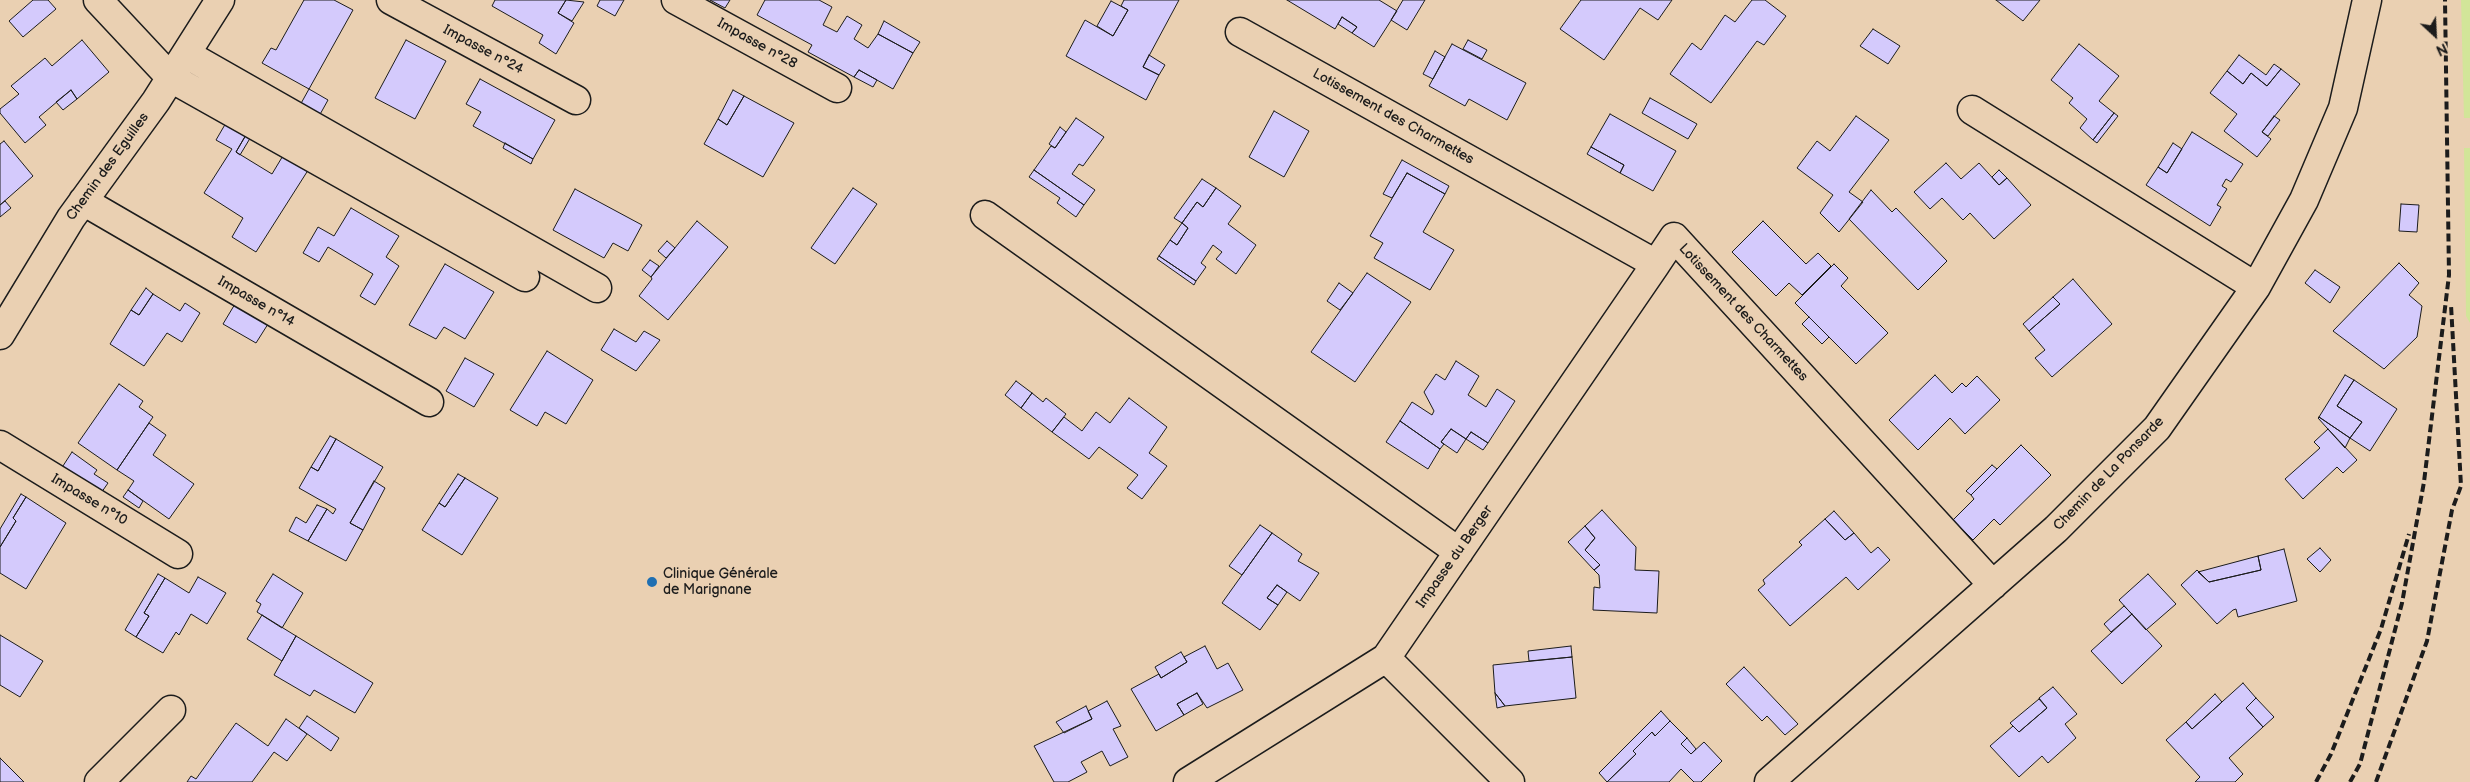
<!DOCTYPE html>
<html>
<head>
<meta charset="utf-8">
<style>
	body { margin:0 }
	#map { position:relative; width:2470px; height:782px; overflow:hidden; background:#ead0b2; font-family:"Balsamiq Sans",sans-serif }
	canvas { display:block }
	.north { position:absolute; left:2410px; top:10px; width:50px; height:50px; -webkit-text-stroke:4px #ead0b2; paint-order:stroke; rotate:155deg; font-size:14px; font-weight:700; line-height:20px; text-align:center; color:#1c1c1c }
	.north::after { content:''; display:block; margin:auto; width:18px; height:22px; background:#1c1c1c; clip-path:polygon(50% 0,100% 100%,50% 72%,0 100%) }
</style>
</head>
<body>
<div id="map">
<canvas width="2470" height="782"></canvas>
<div class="north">N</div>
</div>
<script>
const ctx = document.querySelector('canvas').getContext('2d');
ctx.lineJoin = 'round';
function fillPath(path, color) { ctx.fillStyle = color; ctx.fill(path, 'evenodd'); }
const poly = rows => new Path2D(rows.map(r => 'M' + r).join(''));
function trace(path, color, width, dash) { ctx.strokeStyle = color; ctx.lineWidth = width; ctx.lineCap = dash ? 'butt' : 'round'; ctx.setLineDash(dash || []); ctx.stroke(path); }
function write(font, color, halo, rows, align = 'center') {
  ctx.font = font + ' "Balsamiq Sans",sans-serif'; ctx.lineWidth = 4; ctx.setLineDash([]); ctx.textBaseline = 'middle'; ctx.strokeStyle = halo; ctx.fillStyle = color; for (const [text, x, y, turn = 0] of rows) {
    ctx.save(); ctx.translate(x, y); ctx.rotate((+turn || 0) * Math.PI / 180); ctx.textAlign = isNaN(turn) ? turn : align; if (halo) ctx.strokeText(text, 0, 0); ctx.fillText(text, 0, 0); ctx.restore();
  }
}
fillPath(poly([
	[2461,0,2470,0,2470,118,2464,118],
	[2464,148,2470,148,2470,323,2466,316]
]), '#d2e599');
const building = poly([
	[33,0,48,0,56,9,23,37,9,21,33,0],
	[304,0,334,0,353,10,309,89,262,63,271,48,276,50,304,0],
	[495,0,566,0,558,13,574,23,556,54,539,43,543,35,492,6,495,0],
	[566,0,584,2,572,21,558,13,566,0],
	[600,0,624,0,615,16,597,6,600,0],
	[710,0,730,0,725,8,710,0],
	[765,0,819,0,832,7,823,25,837,32,847,16,862,25,854,39,868,48,878,34,913,53,893,89,859,70,854,77,808,52,812,45,757,15,765,0],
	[1124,0,1179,0,1143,67,1159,75,1146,100,1066,56,1085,20,1113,36,1128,10,1121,6,1124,0],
	[1287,0,1379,0,1397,11,1374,47,1352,33,1357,27,1342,17,1335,29,1287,0],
	[1403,0,1425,0,1407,30,1391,20,1403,0],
	[1581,0,1672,0,1658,20,1640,8,1604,60,1560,29,1581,0],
	[1752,0,1765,0,1786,16,1764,45,1757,41,1711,103,1670,74,1692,43,1701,50,1725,15,1735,22,1752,0],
	[1996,0,2040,0,2023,21,1996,0],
	[1111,1,1128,10,1113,36,1097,26,1111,1],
	[1342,17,1357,27,1352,33,1338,24,1342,17],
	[884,21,920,42,913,53,878,34,884,21],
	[1873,29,1900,46,1888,64,1860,46,1873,29],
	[82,40,109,72,77,99,71,90,39,117,46,125,25,143,0,113,0,109,19,94,11,86,45,58,52,66,82,40],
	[406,40,446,61,415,119,375,98,406,40],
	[1468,40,1487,50,1482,59,1463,49,1468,40],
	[1452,44,1526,83,1507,120,1469,99,1465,106,1429,86,1452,44],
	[2079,44,2119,76,2099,101,2114,113,2093,140,2080,128,2087,119,2069,103,2073,98,2051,80,2079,44],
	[1435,51,1445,57,1433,79,1423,74,1435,51],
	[1149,55,1165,65,1159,75,1143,67,1149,55],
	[2239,55,2266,75,2274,64,2281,69,2267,86,2251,73,2243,84,2227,71,2239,55],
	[2281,69,2300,84,2262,132,2271,139,2257,157,2224,131,2237,114,2210,93,2227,71,2243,84,2251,73,2267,86,2281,69],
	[859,70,877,80,873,87,854,77,859,70],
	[480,79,555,120,533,159,473,126,481,112,466,104,480,79],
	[309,89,328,100,318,118,299,107,309,89],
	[71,90,77,99,63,110,56,102,71,90],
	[733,90,744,96,727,125,718,119,733,90],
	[744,96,794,123,763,177,704,144,718,119,727,125,744,96],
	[1650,98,1697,124,1688,139,1642,113,1650,98],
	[1274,111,1309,131,1284,177,1249,157,1274,111],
	[2114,113,2118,116,2097,143,2093,140,2114,113],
	[1610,114,1676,151,1653,191,1620,173,1624,165,1591,147,1610,114],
	[230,116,250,128,236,152,272,174,287,149,312,164,256,252,232,237,243,218,204,193,232,149,216,140,230,116],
	[1856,116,1889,140,1849,192,1863,202,1839,232,1820,213,1833,195,1797,168,1817,141,1830,151,1856,116],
	[2274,116,2280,120,2268,136,2262,132,2274,116],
	[1076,118,1104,137,1083,166,1079,164,1072,174,1095,190,1084,205,1034,170,1051,146,1055,148,1076,118],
	[1060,127,1066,132,1055,148,1049,144,1060,127],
	[250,128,255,130,240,155,236,152,250,128],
	[2192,132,2243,164,2231,182,2226,179,2222,186,2227,189,2217,205,2221,207,2210,226,2146,185,2158,167,2167,173,2192,132],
	[4,141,33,176,0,205,0,144,4,141],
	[505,143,533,159,531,164,503,148,505,143],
	[2173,143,2182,149,2167,173,2158,167,2173,143],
	[1591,147,1624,165,1620,173,1587,154,1591,147],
	[1402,160,1449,186,1445,194,1407,173,1392,198,1383,194,1402,160],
	[1946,163,1961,179,1979,163,1999,185,2007,178,2031,205,1994,239,1970,213,1963,220,1942,198,1930,209,1914,192,1946,163],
	[1034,170,1084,205,1076,217,1057,203,1060,198,1029,177,1034,170],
	[1999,170,2007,178,1999,185,1992,177,1999,170],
	[1407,173,1445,194,1423,232,1454,250,1430,290,1374,258,1383,243,1370,236,1407,173],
	[1202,179,1216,188,1203,207,1197,202,1182,223,1174,218,1202,179],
	[853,188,877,204,835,264,811,248,853,188],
	[1216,188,1241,206,1228,224,1256,245,1236,274,1216,259,1222,252,1213,245,1201,263,1206,267,1196,281,1159,256,1170,240,1177,245,1188,228,1182,223,1197,202,1203,207,1216,188],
	[575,189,642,225,628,251,613,243,604,258,553,230,575,189],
	[1871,190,1892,212,1896,208,1947,261,1918,290,1849,219,1871,190],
	[5,201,11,208,0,217,0,205,5,201],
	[2401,204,2419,205,2417,232,2399,231,2401,204],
	[351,208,399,236,386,257,399,266,375,305,360,296,373,274,328,247,319,262,303,253,318,227,334,236,351,208],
	[697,221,728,247,668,320,639,296,652,279,651,277,697,221],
	[1763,221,1806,264,1818,253,1831,266,1802,295,1789,283,1776,296,1732,252,1763,221],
	[1182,223,1188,228,1177,245,1170,240,1182,223],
	[667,241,675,248,666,258,658,251,667,241],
	[1159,256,1196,281,1194,285,1157,259,1159,256],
	[650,260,659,266,651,277,642,270,650,260],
	[2399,263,2419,283,2409,295,2422,306,2417,337,2384,369,2333,331,2399,263],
	[445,264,494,292,465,339,444,327,436,339,409,325,445,264],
	[1834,264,1848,278,1841,286,1888,333,1856,364,1795,303,1834,264],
	[2315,270,2340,287,2330,303,2305,283,2315,270],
	[1367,273,1411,302,1355,382,1311,352,1367,273],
	[2073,279,2112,324,2052,377,2035,358,2045,350,2029,331,2060,304,2053,297,2073,279],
	[1339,283,1353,293,1340,310,1327,301,1339,283],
	[146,288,153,294,139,315,131,310,146,288],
	[153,294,180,311,185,303,200,313,182,342,167,333,144,366,110,344,131,310,139,315,153,294],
	[2053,297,2060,304,2029,331,2023,324,2053,297],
	[235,304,268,324,256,343,223,324,235,304],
	[1809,317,1829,337,1822,344,1802,324,1809,317],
	[614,329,636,342,644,331,660,340,636,371,601,350,614,329],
	[547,351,593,380,566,424,545,412,537,426,510,410,547,351],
	[465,358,494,374,474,407,446,391,465,358],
	[1456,361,1479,376,1468,395,1486,407,1497,389,1515,401,1488,443,1471,432,1466,439,1451,429,1441,442,1444,444,1440,449,1400,421,1412,402,1432,415,1434,411,1424,392,1436,374,1445,380,1456,361],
	[1935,375,1952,393,1962,383,1966,387,1977,376,2000,400,1965,434,1950,418,1918,450,1889,420,1935,375],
	[2345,375,2354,380,2337,406,2362,422,2350,438,2319,417,2345,375],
	[2354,380,2397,409,2370,451,2350,438,2362,422,2337,406,2354,380],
	[1016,381,1032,393,1021,408,1005,395,1016,381],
	[119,384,143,401,139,407,153,417,117,470,78,443,119,384],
	[1032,393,1043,402,1046,398,1066,414,1052,432,1021,408,1032,393],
	[1129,398,1167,427,1149,453,1167,466,1142,499,1127,488,1138,475,1099,447,1089,459,1052,432,1064,417,1082,431,1096,412,1110,423,1129,398],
	[2319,417,2350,438,2345,448,2318,418,2319,417],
	[1400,421,1440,449,1428,469,1386,442,1400,421],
	[149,423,166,435,153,455,194,484,169,519,128,490,134,481,117,470,149,423],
	[1451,429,1466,439,1457,453,1441,442,1451,429],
	[2328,429,2357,460,2343,473,2337,467,2303,499,2285,479,2320,448,2314,442,2328,429],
	[1471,432,1488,443,1483,450,1466,439,1471,432],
	[330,436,336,439,318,471,311,467,330,436],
	[336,439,383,467,350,523,363,530,346,561,308,541,327,509,333,514,336,509,299,488,311,467,318,471,336,439],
	[2021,445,2051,475,2000,525,1994,519,1973,540,1953,520,1974,499,1971,495,2021,445],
	[72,452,97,470,94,474,108,483,99,496,61,469,72,452],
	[1992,465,1997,469,1971,495,1966,491,1992,465],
	[458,474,465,478,445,507,439,503,458,474],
	[465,478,498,498,462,555,422,530,439,503,445,507,465,478],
	[374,481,385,488,363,530,350,523,374,481],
	[128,490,143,501,139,508,123,497,128,490],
	[21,494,26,497,13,518,16,521,0,547,0,529,21,494],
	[26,497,66,523,26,589,0,573,0,547,16,521,13,518,26,497],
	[317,505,327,509,308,541,289,531,296,517,306,523,317,505],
	[1602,510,1636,547,1635,570,1659,571,1657,613,1593,610,1594,587,1600,588,1599,575,1594,570,1600,565,1585,550,1595,538,1585,526,1602,510],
	[1834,511,1854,533,1845,540,1825,519,1834,511],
	[1825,519,1845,540,1854,533,1871,553,1878,547,1890,560,1858,590,1846,577,1790,626,1758,590,1765,584,1763,580,1802,545,1799,542,1825,519],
	[1260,525,1272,533,1242,575,1229,566,1260,525],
	[1585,526,1595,538,1585,550,1600,565,1594,570,1568,542,1585,526],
	[1272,533,1302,554,1298,561,1319,573,1300,601,1277,585,1267,598,1278,605,1260,630,1222,603,1272,533],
	[2320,548,2331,560,2320,572,2307,559,2320,548],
	[2284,549,2297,601,2238,617,2236,609,2233,610,2217,624,2181,585,2197,570,2209,582,2261,570,2258,556,2284,549],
	[2258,556,2261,570,2209,582,2198,572,2258,556],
	[158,574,165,578,144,613,149,616,136,637,125,630,158,574],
	[273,574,303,593,282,628,257,612,261,604,256,601,273,574],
	[2148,574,2176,604,2146,630,2119,600,2148,574],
	[198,577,226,593,207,624,191,614,179,635,176,632,163,653,136,637,149,616,144,613,165,578,189,593,198,577],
	[1277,585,1287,592,1278,605,1267,598,1277,585],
	[2124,606,2132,614,2111,632,2104,624,2124,606],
	[2132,614,2162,646,2122,684,2091,651,2132,614],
	[262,615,296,636,282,661,247,639,262,615],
	[0,635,43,661,20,697,0,685,0,635],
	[296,636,373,683,355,713,314,690,310,696,274,675,296,636],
	[1205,646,1217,669,1228,663,1243,690,1207,708,1197,693,1177,704,1184,715,1156,731,1131,689,1159,674,1161,678,1187,662,1184,657,1205,646],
	[1571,646,1572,657,1529,661,1528,651,1571,646],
	[1181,652,1187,662,1161,678,1155,667,1181,652],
	[1572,657,1576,698,1505,706,1495,693,1493,665,1572,657],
	[1744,667,1798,724,1785,735,1767,716,1762,721,1726,684,1744,667],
	[2243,683,2256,698,2246,708,2263,727,2229,758,2243,774,2235,782,2195,782,2200,777,2166,740,2186,722,2192,729,2243,683],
	[2053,687,2077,714,2065,724,2076,738,2048,763,2042,756,2019,777,1990,746,2013,726,2019,732,2047,708,2039,698,2053,687],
	[1197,693,1203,704,1184,715,1177,704,1197,693],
	[1495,693,1505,706,1497,708,1495,693],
	[2215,694,2222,702,2192,729,2186,722,2215,694],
	[2256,698,2274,717,2263,727,2246,708,2256,698],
	[2039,699,2047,708,2019,732,2010,723,2039,699],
	[1107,701,1121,726,1113,729,1128,757,1110,766,1102,751,1081,762,1087,772,1068,782,1054,782,1034,746,1092,719,1088,711,1107,701],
	[1086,706,1092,719,1064,733,1056,722,1086,706],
	[1661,711,1670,721,1655,736,1652,732,1633,751,1636,754,1607,782,1599,773,1661,711],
	[307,716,339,738,331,751,299,728,307,716],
	[286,719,307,734,287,761,274,752,252,782,187,782,191,776,196,779,236,723,268,746,286,719],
	[1670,721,1687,738,1681,744,1691,754,1704,742,1722,761,1701,782,1694,782,1681,769,1669,782,1607,782,1636,754,1633,751,1652,732,1655,736,1670,721],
	[1687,738,1696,749,1691,754,1681,744,1687,738],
	[0,758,24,782,0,782,0,758]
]);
fillPath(building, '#d4cafc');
trace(building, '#1c1c1c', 1);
const minor = poly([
	[98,0,171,78,525,277],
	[391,0,576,100],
	[676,0,837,88],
	[1240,32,1656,264,1674,237,1993,585],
	[186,54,597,288],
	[1972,110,2256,287],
	[83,201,429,402],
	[985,215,1459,552],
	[0,335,71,218,156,101,220,0],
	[0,445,178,554],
	[1386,658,1510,782],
	[99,782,171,710],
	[1188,782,1386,658,1656,264],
	[1769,782,2056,529,2157,428,2256,287,2304,200,2343,108,2367,0]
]);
trace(minor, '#1c1c1c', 31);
trace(minor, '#ead0b2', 28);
trace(poly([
	[2316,782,2331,754,2381,629,2409,534],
	[2350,782,2360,764,2402,603,2424,482,2449,275,2445,0],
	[2376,782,2427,641,2452,510,2461,486,2451,305]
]), '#1c1c1c', 4, [8, 4]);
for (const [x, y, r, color] of [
	[652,582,6,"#1f6fb2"]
]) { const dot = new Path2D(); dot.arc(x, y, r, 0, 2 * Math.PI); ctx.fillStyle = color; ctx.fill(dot); trace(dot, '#ead0b2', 2); }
write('14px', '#1c1c1c', '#ead0b2', [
	["Impasse n°28",757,44,29],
	["Impasse n°24",483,50,28],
	["Lotissement des Charmettes",1393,117,29],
	["Chemin des Eguilles",108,167,-54],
	["Impasse n°14",256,302,30],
	["Lotissement des Charmettes",1743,313,47],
	["Chemin de La Ponsarde",2109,474,-46],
	["Impasse n°10",89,500,31],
	["Impasse du Berger",1455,557,-55]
]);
write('14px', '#1c1c1c', '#ead0b2', [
	["Clinique Générale",663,574],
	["de Marignane",663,590]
], 'left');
</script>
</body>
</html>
